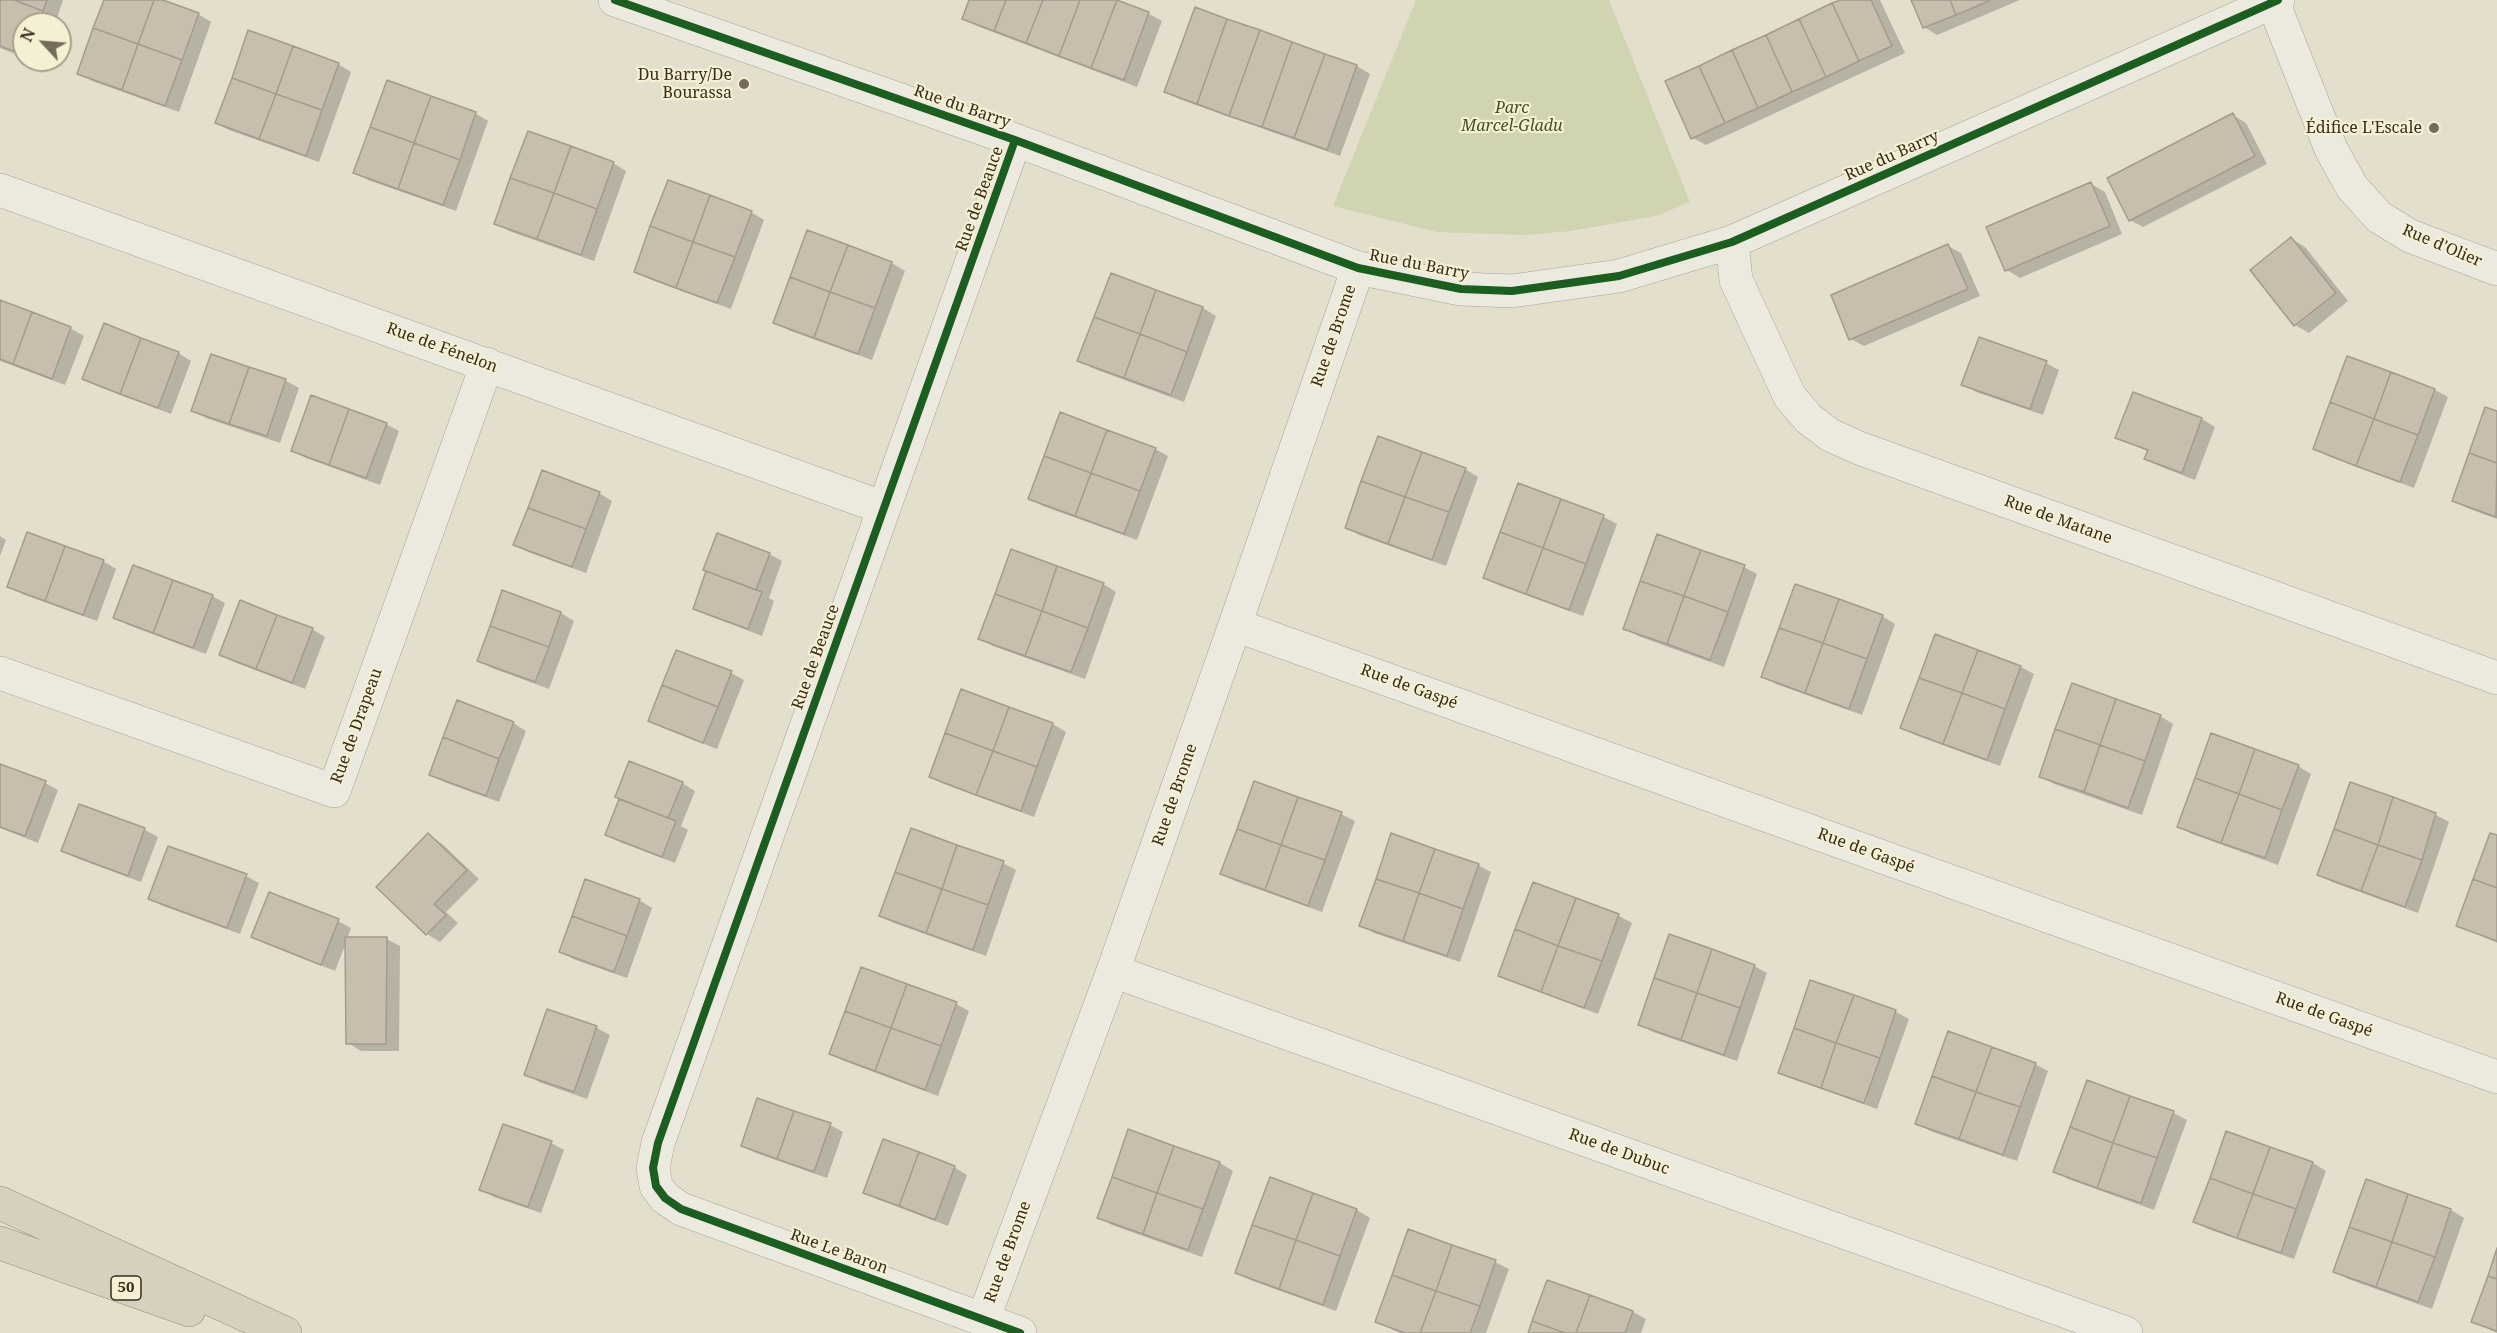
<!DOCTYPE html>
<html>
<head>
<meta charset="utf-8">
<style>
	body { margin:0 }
	#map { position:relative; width:2497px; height:1333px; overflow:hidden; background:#e4dfcd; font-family:"Noto Serif",serif }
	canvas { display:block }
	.north { position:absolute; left:12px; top:12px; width:60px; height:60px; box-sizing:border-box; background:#f5efd3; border:2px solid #a9a18b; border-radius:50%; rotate:296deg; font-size:16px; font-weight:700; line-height:24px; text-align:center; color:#382d1e }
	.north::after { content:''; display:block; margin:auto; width:21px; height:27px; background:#746b5b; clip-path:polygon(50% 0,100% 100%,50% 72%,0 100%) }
</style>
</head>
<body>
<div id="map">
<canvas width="2497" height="1333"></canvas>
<div class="north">N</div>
</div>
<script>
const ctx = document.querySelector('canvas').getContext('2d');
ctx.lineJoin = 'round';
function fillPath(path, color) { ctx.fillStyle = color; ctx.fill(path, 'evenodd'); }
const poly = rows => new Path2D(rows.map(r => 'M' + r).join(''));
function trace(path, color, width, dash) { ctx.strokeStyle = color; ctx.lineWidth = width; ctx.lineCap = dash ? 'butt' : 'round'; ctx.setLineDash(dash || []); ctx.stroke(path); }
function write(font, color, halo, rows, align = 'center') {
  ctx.font = font + ' "Noto Serif",serif'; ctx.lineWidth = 4.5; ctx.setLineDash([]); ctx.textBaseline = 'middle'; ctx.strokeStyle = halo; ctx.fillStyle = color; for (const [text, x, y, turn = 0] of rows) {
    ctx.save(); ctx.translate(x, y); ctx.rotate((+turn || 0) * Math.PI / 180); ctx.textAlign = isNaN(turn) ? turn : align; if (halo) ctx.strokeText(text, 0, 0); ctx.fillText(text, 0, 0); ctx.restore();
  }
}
fillPath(poly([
	[1416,0,1609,0,1690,202,1656,216,1571,231,1526,235,1437,232,1333,206]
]), '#d0d4b0');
fillPath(poly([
	[0,0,63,0,55,24,24,24,24,57,0,48],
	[105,0,159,0,198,14,211,22,179,112,92,81,79,73],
	[971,0,1112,0,1149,14,1162,21,1137,87,977,26,964,19],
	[1843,0,1880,0,1905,53,1706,145,1693,138],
	[1913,0,2020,0,1937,35,1924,27],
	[1196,9,1357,66,1370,74,1340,156,1179,99,1166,92],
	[338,64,351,72,319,162,229,130,216,123],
	[475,113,488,121,456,211,368,180,355,172],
	[2233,115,2246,123,2267,164,2143,227,2130,220],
	[613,163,626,171,594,261,509,231,496,223],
	[2091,184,2105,192,2122,234,2020,278,2007,270,1988,228],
	[751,212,764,220,731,309,649,279,636,271],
	[807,232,892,263,905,271,872,360,788,330,775,322],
	[2292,239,2305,247,2348,301,2309,333,2295,325,2252,270],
	[1948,246,1961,253,1980,296,1864,346,1851,339],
	[1111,275,1203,308,1216,316,1184,402,1092,368,1079,360],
	[0,302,70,328,84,336,65,385,0,361],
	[178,353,191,361,171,414,97,386,84,379],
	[212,356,286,381,299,388,280,443,206,418,193,410],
	[2348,358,2435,390,2448,397,2414,488,2328,456,2315,449],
	[2046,363,2059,370,2043,415,1976,392,1963,384],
	[2134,394,2202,419,2215,427,2195,480,2159,466,2146,459,2149,452,2117,437],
	[2497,413,2497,519,2467,508,2454,501],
	[386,424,399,431,380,485,306,458,293,450],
	[1155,449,1168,456,1137,540,1043,506,1030,498],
	[1465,469,1478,477,1446,566,1359,535,1346,527],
	[1519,485,1604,517,1617,524,1583,616,1498,585,1485,577],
	[599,493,612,501,586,573,528,552,515,544],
	[0,536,6,540,0,556],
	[769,554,782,561,769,598,774,601,762,636,707,615,694,608],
	[103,561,116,569,97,621,22,594,9,586],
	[1744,567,1757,574,1724,667,1638,636,1625,628],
	[1103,584,1116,592,1085,679,993,646,980,638],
	[503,592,561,613,574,621,549,689,492,668,479,661],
	[212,596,225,603,206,654,128,625,115,617],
	[1882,616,1895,624,1862,715,1776,684,1763,676],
	[312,629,325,637,305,689,234,662,221,654],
	[2021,667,2034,674,2000,766,1915,735,1902,727],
	[731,673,744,680,717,749,663,728,650,721],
	[962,691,1053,724,1066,732,1034,817,944,784,931,777],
	[2160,716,2173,724,2142,815,2054,784,2041,776],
	[513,723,526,731,499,802,444,782,431,774],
	[0,766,45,783,58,790,38,843,0,828],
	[2298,766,2311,774,2278,865,2192,834,2179,826],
	[682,783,695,791,681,826,688,830,675,863,620,842,607,834,621,799],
	[1255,783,1341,814,1355,821,1322,912,1235,881,1222,874],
	[2351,784,2436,815,2449,822,2418,913,2332,882,2319,875],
	[80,806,145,830,158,837,141,882,76,858,63,850],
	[428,835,441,843,479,879,446,912,458,923,440,942,427,934,378,887],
	[2497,837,2497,943,2458,925],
	[169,848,246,876,259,883,240,934,163,906,150,899],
	[1003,863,1016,870,986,956,894,923,881,916],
	[1478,865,1491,872,1460,962,1374,933,1361,925],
	[1534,884,1619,916,1632,923,1598,1014,1513,982,1500,975],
	[639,900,652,908,627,978,573,959,560,951],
	[338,921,351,928,347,939,387,939,400,946,399,1051,361,1051,348,1043,347,940,335,971,266,944,253,937],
	[1754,966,1767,973,1737,1061,1653,1032,1640,1024],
	[1811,982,1896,1012,1909,1019,1877,1109,1793,1079,1780,1072],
	[956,1004,969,1011,938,1096,844,1061,831,1054],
	[548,1011,597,1028,610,1035,587,1099,539,1082,526,1074],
	[2035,1064,2048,1071,2017,1161,1930,1131,1917,1123],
	[2088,1082,2174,1113,2187,1120,2154,1210,2068,1179,2055,1171],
	[830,1125,843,1132,827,1178,756,1153,743,1146],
	[1129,1131,1220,1163,1233,1171,1202,1257,1112,1225,1099,1217],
	[2227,1133,2313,1163,2326,1171,2294,1259,2208,1229,2195,1221],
	[551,1143,564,1150,541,1213,494,1197,481,1189],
	[954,1167,967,1175,948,1226,877,1199,864,1192],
	[1270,1179,1357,1210,1370,1218,1336,1311,1250,1280,1237,1272],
	[2367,1181,2451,1210,2464,1218,2432,1309,2348,1279,2335,1272],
	[1409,1231,1495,1262,1509,1269,1486,1333,1400,1333,1376,1322],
	[2497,1253,2497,1333,2473,1322],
	[1633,1312,1646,1319,1641,1333,1530,1333]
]), '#0003');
const building = poly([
	[0,0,14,0,43,11,39,24,24,24,24,55,0,46,0,0],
	[14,0,47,0,43,11,14,0],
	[104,0,154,0,138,44,93,28,104,0],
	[154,0,163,0,199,13,182,60,138,44,154,0],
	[969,0,1006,0,994,31,962,19,969,0],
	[1006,0,1043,0,1026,43,994,31,1006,0],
	[1043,0,1080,0,1059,56,1026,43,1043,0],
	[1080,0,1117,0,1091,68,1059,56,1080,0],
	[1117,0,1149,12,1124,80,1091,68,1117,0],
	[1840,0,1871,0,1892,46,1859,61,1832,3,1840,0],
	[1911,0,1950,0,1956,15,1923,28,1911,0],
	[1950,0,1988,0,1989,1,1956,15,1950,0],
	[1832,3,1859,61,1826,77,1799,19,1832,3],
	[1195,7,1227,19,1197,104,1164,92,1195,7],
	[1227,19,1260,30,1229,116,1197,104,1227,19],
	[1799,19,1826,77,1792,92,1766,35,1799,19],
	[93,28,138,44,122,90,77,74,93,28],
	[248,30,293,46,276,94,232,78,248,30],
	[1260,30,1292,42,1262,127,1229,116,1260,30],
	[1766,35,1792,92,1758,108,1732,50,1766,35],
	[1292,42,1325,54,1294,138,1262,127,1292,42],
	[138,44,182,60,165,106,122,90,138,44],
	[293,46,339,63,322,110,276,94,293,46],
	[1732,50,1758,108,1725,123,1699,66,1732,50],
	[1325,54,1357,65,1327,150,1294,138,1325,54],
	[1699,66,1725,123,1691,139,1665,81,1699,66],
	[232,78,276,94,259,139,215,123,232,78],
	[387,80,431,96,414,143,370,127,387,80],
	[276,94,322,110,306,156,259,139,276,94],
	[431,96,476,112,460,160,414,143,431,96],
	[2233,113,2255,156,2129,221,2107,178,2233,113],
	[370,127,414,143,398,189,353,173,370,127],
	[528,131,571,146,554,193,510,178,528,131],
	[414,143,460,160,443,205,398,189,414,143],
	[571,146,614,162,597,209,554,193,571,146],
	[510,178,554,193,537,239,494,224,510,178],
	[668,180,710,195,693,242,650,226,668,180],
	[2091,182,2110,226,2005,271,1986,227,2091,182],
	[554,193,597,209,581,255,537,239,554,193],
	[710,195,752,211,735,257,693,242,710,195],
	[650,226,693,242,676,288,634,272,650,226],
	[807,230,848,245,830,292,790,277,807,230],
	[2291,237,2336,293,2294,326,2250,270,2291,237],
	[693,242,735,257,717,303,676,288,693,242],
	[1948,244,1968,289,1849,340,1831,295,1948,244],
	[848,245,892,262,875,308,830,292,848,245],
	[1111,273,1156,290,1140,334,1094,317,1111,273],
	[790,277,830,292,814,338,773,323,790,277],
	[1156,290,1203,307,1187,352,1140,334,1156,290],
	[830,292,875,308,858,354,814,338,830,292],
	[0,300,32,312,13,364,0,359,0,300],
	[32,312,71,327,52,379,13,364,32,312],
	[1094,317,1140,334,1124,378,1077,361,1094,317],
	[104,323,141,338,120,394,82,379,104,323],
	[1140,334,1187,352,1171,395,1124,378,1140,334],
	[1979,337,2047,361,2030,409,1961,385,1979,337],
	[141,338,179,352,158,408,120,394,141,338],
	[211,354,249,367,229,424,191,411,211,354],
	[2347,356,2391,372,2374,419,2330,402,2347,356],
	[249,367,286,379,267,436,229,424,249,367],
	[2391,372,2435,389,2418,435,2374,419,2391,372],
	[2133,392,2202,418,2182,473,2144,459,2148,450,2115,438,2133,392],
	[311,395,349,409,329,465,291,451,311,395],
	[2330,402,2374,419,2356,466,2313,449,2330,402],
	[2485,407,2497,411,2497,463,2469,453,2485,407],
	[349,409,387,423,366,478,329,465,349,409],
	[1060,412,1107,430,1091,473,1044,456,1060,412],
	[2374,419,2418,435,2400,482,2356,466,2374,419],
	[1107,430,1156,448,1140,491,1091,473,1107,430],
	[1378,436,1422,452,1405,497,1361,481,1378,436],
	[1422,452,1466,468,1449,512,1405,497,1422,452],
	[2469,453,2497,463,2496,517,2452,501,2469,453],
	[1044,456,1091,473,1075,516,1028,499,1044,456],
	[542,470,600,492,586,529,528,508,542,470],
	[1091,473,1140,491,1124,534,1075,516,1091,473],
	[1361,481,1405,497,1388,544,1345,528,1361,481],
	[1518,483,1561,499,1543,548,1500,532,1518,483],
	[1405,497,1449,512,1432,560,1388,544,1405,497],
	[1561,499,1604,515,1586,564,1543,548,1561,499],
	[528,508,586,529,572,567,513,545,528,508],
	[27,532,65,546,45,601,7,587,27,532],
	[1500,532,1543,548,1526,594,1483,578,1500,532],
	[717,533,770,553,756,590,703,570,717,533],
	[1657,534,1701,550,1684,596,1640,581,1657,534],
	[65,546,104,560,83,615,45,601,65,546],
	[1543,548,1586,564,1569,610,1526,594,1543,548],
	[1011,549,1057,566,1042,611,995,594,1011,549],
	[1701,550,1745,565,1728,612,1684,596,1701,550],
	[133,565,173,580,153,633,113,618,133,565],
	[1057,566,1104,583,1088,628,1042,611,1057,566],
	[706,571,762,592,748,629,693,609,706,571],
	[173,580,213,595,193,648,153,633,173,580],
	[1640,581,1684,596,1667,644,1623,629,1640,581],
	[1795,584,1839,599,1823,643,1779,628,1795,584],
	[502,590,561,612,549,647,490,626,502,590],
	[995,594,1042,611,1025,656,978,639,995,594],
	[1684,596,1728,612,1710,660,1667,644,1684,596],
	[1839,599,1883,615,1867,659,1823,643,1839,599],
	[240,600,277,615,256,669,219,655,240,600],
	[1042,611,1088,628,1071,672,1025,656,1042,611],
	[277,615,313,628,292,683,256,669,277,615],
	[490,626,549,647,535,682,477,661,490,626],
	[1779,628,1823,643,1805,693,1761,677,1779,628],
	[1935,634,1978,650,1962,693,1919,678,1935,634],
	[1823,643,1867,659,1849,709,1805,693,1823,643],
	[676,650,732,671,718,707,662,685,676,650],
	[1978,650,2021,666,2005,709,1962,693,1978,650],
	[1919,678,1962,693,1943,744,1900,728,1919,678],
	[2072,683,2116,699,2100,745,2055,729,2072,683],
	[662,685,718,707,703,743,648,721,662,685],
	[961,689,1009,707,993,751,945,733,961,689],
	[1962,693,2005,709,1987,760,1943,744,1962,693],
	[2116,699,2161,715,2145,761,2100,745,2116,699],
	[457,700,514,722,499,759,443,737,457,700],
	[1009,707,1053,723,1037,767,993,751,1009,707],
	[2055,729,2100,745,2084,792,2039,777,2055,729],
	[945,733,993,751,976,795,929,777,945,733],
	[2211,733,2255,749,2239,794,2195,778,2211,733],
	[443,737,499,759,486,796,429,775,443,737],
	[2100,745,2145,761,2128,808,2084,792,2100,745],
	[2255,749,2299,765,2282,810,2239,794,2255,749],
	[993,751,1037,767,1021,811,976,795,993,751],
	[629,761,683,782,668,818,615,797,629,761],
	[0,764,46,781,25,836,0,827,0,764],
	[2195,778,2239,794,2221,843,2177,827,2195,778],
	[1254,781,1298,797,1281,845,1237,829,1254,781],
	[2350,782,2393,797,2378,845,2334,829,2350,782],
	[2239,794,2282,810,2265,858,2221,843,2239,794],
	[1298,797,1342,812,1325,860,1281,845,1298,797],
	[2393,797,2436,813,2422,860,2378,845,2393,797],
	[619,799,676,821,662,857,605,835,619,799],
	[79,804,145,828,128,876,61,851,79,804],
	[911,828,957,845,942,889,895,872,911,828],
	[1237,829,1281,845,1265,890,1220,874,1237,829],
	[2334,829,2378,845,2361,891,2317,875,2334,829],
	[428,833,467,870,434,904,446,915,426,935,376,887,428,833],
	[1391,833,1435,849,1419,893,1376,879,1391,833],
	[2490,833,2497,835,2497,888,2473,879,2490,833],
	[957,845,1004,861,988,905,942,889,957,845],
	[1281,845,1325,860,1308,906,1265,890,1281,845],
	[2378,845,2422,860,2405,907,2361,891,2378,845],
	[168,846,247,874,227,928,148,899,168,846],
	[1435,849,1479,864,1463,909,1419,893,1435,849],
	[895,872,942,889,926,933,879,916,895,872],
	[585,879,640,899,627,936,572,916,585,879],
	[1376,879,1419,893,1403,941,1359,926,1376,879],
	[2473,879,2497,888,2497,941,2456,926,2473,879],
	[1533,882,1576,898,1558,946,1515,929,1533,882],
	[942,889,988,905,973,950,926,933,942,889],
	[269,892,339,919,321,965,251,937,269,892],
	[1419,893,1463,909,1447,956,1403,941,1419,893],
	[1576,898,1619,914,1602,961,1558,946,1576,898],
	[572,916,627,936,614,972,559,952,572,916],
	[1515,929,1558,946,1541,992,1498,976,1515,929],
	[1669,934,1712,949,1697,993,1654,978,1669,934],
	[345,937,387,937,386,1044,346,1044,345,937],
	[1558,946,1602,961,1584,1008,1541,992,1558,946],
	[1712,949,1755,965,1740,1008,1697,993,1712,949],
	[861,967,907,984,891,1028,845,1011,861,967],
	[1654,978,1697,993,1681,1040,1638,1025,1654,978],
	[1810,980,1854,995,1836,1043,1794,1028,1810,980],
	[907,984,957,1002,941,1046,891,1028,907,984],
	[1697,993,1740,1008,1724,1055,1681,1040,1697,993],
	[1854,995,1896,1010,1880,1058,1836,1043,1854,995],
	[547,1009,597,1026,574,1092,524,1075,547,1009],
	[845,1011,891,1028,875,1071,829,1054,845,1011],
	[891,1028,941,1046,925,1090,875,1071,891,1028],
	[1794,1028,1836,1043,1821,1088,1778,1073,1794,1028],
	[1948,1031,1992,1047,1976,1092,1932,1076,1948,1031],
	[1836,1043,1880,1058,1864,1103,1821,1088,1836,1043],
	[1992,1047,2036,1063,2020,1107,1976,1092,1992,1047],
	[1932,1076,1976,1092,1959,1139,1915,1124,1932,1076],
	[2087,1080,2130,1096,2113,1143,2070,1127,2087,1080],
	[1976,1092,2020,1107,2003,1155,1959,1139,1976,1092],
	[2130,1096,2174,1111,2157,1158,2113,1143,2130,1096],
	[757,1098,794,1111,777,1159,741,1146,757,1098],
	[794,1111,831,1123,814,1172,777,1159,794,1111],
	[503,1124,552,1141,528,1207,479,1190,503,1124],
	[2070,1127,2113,1143,2097,1188,2053,1172,2070,1127],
	[1128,1129,1174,1146,1157,1193,1112,1177,1128,1129],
	[2226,1131,2270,1147,2253,1194,2210,1178,2226,1131],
	[883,1139,919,1152,899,1206,863,1193,883,1139],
	[2113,1143,2157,1158,2141,1203,2097,1188,2113,1143],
	[1174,1146,1220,1162,1203,1209,1157,1193,1174,1146],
	[2270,1147,2313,1162,2296,1209,2253,1194,2270,1147],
	[919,1152,955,1166,935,1220,899,1206,919,1152],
	[1112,1177,1157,1193,1143,1234,1097,1218,1112,1177],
	[1270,1177,1313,1193,1296,1240,1252,1225,1270,1177],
	[2210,1178,2253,1194,2237,1238,2193,1222,2210,1178],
	[2366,1179,2408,1194,2392,1242,2349,1227,2366,1179],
	[1157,1193,1203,1209,1188,1250,1143,1234,1157,1193],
	[1313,1193,1357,1209,1340,1256,1296,1240,1313,1193],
	[2253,1194,2296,1209,2281,1253,2237,1238,2253,1194],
	[2408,1194,2451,1209,2435,1257,2392,1242,2408,1194],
	[1252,1225,1296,1240,1279,1289,1235,1273,1252,1225],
	[2349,1227,2392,1242,2376,1287,2333,1272,2349,1227],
	[1408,1229,1452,1245,1436,1291,1392,1275,1408,1229],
	[1296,1240,1340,1256,1323,1305,1279,1289,1296,1240],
	[2392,1242,2435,1257,2418,1302,2376,1287,2392,1242],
	[1452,1245,1496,1260,1480,1306,1436,1291,1452,1245],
	[2497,1248,2497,1279,2488,1276,2497,1248],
	[1392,1275,1436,1291,1420,1333,1405,1333,1375,1322,1392,1275],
	[2488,1276,2497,1279,2497,1331,2471,1322,2488,1276],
	[1547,1280,1590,1295,1576,1333,1565,1333,1532,1321,1547,1280],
	[1436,1291,1480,1306,1470,1333,1420,1333,1436,1291],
	[1590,1295,1633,1311,1625,1333,1576,1333,1590,1295],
	[1532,1321,1565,1333,1528,1333,1532,1321]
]);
fillPath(building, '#c8beae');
trace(building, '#a49b8c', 1.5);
const minor = poly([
	[615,0,1015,140,1358,268,1461,289,1512,291,1619,276,1732,242,2278,0],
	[2273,2,2331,149,2352,187,2379,217,2410,236,2497,269],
	[1015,140,658,1143,653,1168,656,1186,665,1198,681,1209,1020,1333],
	[0,190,884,508],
	[1732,242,1736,280,1790,397,1809,419,1830,435,1859,448,2497,678],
	[1235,625,2497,1077],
	[0,673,334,791,487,364],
	[1113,971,2126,1333],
	[983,1320,1113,971,1235,625,1358,268]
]);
const motorway = poly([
	[0,1203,285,1333],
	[0,1243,189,1310]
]);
trace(minor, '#a9a496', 34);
trace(motorway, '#8f897d', 34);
trace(minor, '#ece9df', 33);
trace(motorway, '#d6d0be', 33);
trace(poly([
	[615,0,1015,140,1358,268,1461,289,1512,291,1619,276,1732,242,2278,0],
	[1015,140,658,1143,653,1168,656,1186,665,1198,681,1209,1020,1333]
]), '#1b5e20', 8);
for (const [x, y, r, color] of [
	[744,84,6,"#746b5b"],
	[2434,128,6,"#746b5b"]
]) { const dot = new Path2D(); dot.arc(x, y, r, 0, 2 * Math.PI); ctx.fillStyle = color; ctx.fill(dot); trace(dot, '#f5efd3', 2); }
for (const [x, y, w] of [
	[126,1288,30]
]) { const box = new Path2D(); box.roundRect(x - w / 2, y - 12, w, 24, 4.5); ctx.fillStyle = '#f5efd3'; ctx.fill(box); trace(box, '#382d1e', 1.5); }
write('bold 15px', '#382d1e', null, [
	["50",126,1288]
]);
write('16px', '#382d1e', '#f5efd3', [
	["Du Barry/De",732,75],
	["Bourassa",732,93],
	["Édifice L'Escale",2422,128]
], 'right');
write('16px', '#382d1e', '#f5efd3', [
	["Rue du Barry",962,107,19],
	["Rue du Barry",1892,156,-24],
	["Rue de Beauce",980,199,-70],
	["Rue d'Olier",2442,246,23],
	["Rue du Barry",1419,265,11],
	["Rue de Brome",1334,336,-71],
	["Rue de Fénelon",442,348,20],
	["Rue de Matane",2058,520,20],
	["Rue de Beauce",816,657,-70],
	["Rue de Gaspé",1409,687,20],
	["Rue de Drapeau",357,726,-70],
	["Rue de Brome",1175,795,-71],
	["Rue de Gaspé",1866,851,20],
	["Rue de Gaspé",2324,1015,20],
	["Rue de Dubuc",1619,1152,20],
	["Rue Le Baron",839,1252,20],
	["Rue de Brome",1008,1252,-70]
]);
write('italic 16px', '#435425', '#f5efd3', [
	["Parc",1512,108],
	["Marcel-Gladu",1512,126]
]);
</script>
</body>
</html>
